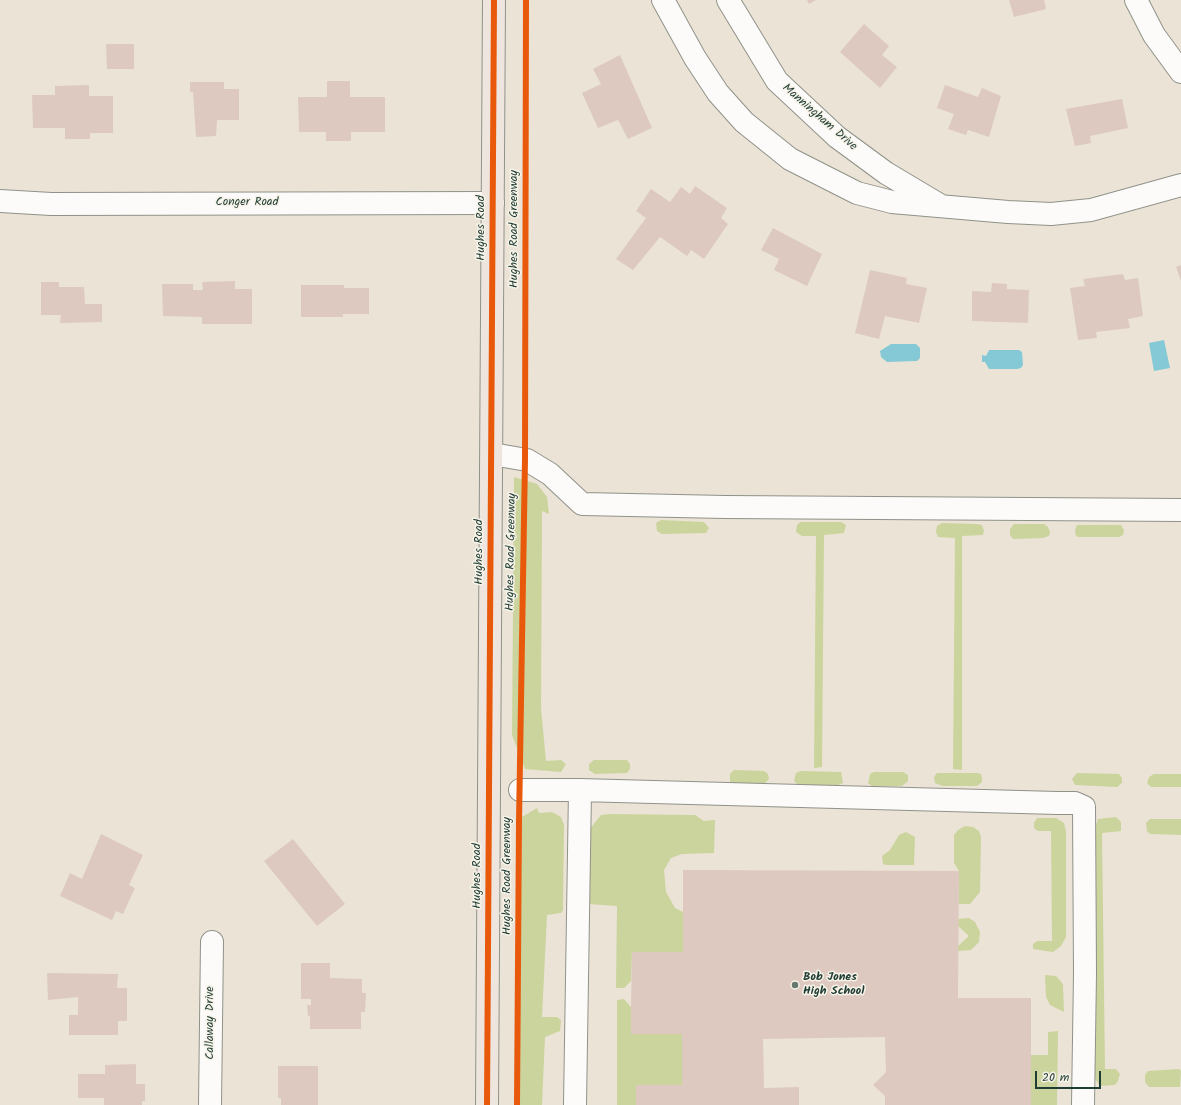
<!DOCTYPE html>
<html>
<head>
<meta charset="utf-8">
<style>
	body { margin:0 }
	#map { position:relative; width:1181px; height:1105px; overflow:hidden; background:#ebe3d6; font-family:Kalam,sans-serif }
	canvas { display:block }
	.scale { position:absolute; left:1035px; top:1071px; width:66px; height:18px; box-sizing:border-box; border:2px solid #1f3d34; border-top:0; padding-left:5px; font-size:12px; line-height:14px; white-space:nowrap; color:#1f3d34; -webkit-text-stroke:3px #f7f3e8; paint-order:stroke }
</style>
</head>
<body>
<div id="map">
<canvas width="1181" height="1105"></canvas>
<div class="scale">20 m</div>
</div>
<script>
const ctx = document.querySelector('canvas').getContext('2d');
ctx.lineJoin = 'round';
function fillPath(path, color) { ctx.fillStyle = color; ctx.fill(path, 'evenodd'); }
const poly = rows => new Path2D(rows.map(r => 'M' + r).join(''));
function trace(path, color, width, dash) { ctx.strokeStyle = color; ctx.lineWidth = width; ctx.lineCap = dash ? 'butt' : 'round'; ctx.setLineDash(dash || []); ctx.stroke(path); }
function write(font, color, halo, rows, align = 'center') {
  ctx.font = font + ' Kalam,sans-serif'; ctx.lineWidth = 3; ctx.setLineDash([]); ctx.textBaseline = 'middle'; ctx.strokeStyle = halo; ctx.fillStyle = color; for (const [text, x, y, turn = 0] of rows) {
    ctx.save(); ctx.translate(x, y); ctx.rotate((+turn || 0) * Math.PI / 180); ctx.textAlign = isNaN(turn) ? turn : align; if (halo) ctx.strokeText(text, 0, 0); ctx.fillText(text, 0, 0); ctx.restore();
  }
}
fillPath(poly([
	[514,477,537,484,547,497,549,514,542,511,541,708,546,761,561,760,566,764,561,772,525,769,512,735],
	[661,520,704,522,709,528,706,533,662,534,657,531,656,523],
	[800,522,841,522,846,525,844,533,824,535,822,767,814,768,816,536,802,536,796,532,797,525],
	[942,523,977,524,982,525,984,531,983,535,962,536,962,770,953,769,955,538,938,537,936,532,937,526],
	[1014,524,1044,524,1048,527,1050,532,1049,536,1043,538,1013,539,1010,535,1010,529],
	[1077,525,1121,525,1124,530,1123,535,1119,537,1079,537,1076,536,1075,530],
	[594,760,627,760,630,764,630,769,627,773,595,774,589,770,589,764],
	[734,770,764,771,768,774,769,779,765,783,733,784,730,782,730,774],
	[801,771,841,772,843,783,838,785,798,785,794,781,796,773],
	[874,772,903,772,908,775,908,781,902,786,872,786,868,783,870,774],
	[937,773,977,773,981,774,982,779,982,782,977,786,943,786,935,783,934,777],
	[1077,773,1119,774,1122,778,1122,783,1117,787,1075,785,1072,779],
	[1154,774,1181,774,1181,787,1151,787,1147,783,1149,777],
	[537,808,539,813,552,812,561,817,564,825,563,910,561,913,547,915,542,1017,557,1017,561,1020,560,1031,545,1037,542,1105,519,1105,522,817],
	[611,814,695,815,704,821,715,820,714,853,682,854,671,858,664,870,666,892,675,908,683,912,683,952,632,952,631,981,624,988,616,988,617,906,588,904,589,830,601,815],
	[1116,817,1121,822,1121,831,1102,833,1105,1069,1116,1069,1120,1074,1118,1081,1115,1085,1100,1086,1094,1077,1095,828,1098,819],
	[1037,818,1056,818,1064,823,1066,832,1066,937,1061,946,1053,952,1033,949,1033,944,1037,941,1052,941,1051,831,1038,831,1034,828,1034,823],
	[1150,819,1181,819,1181,835,1150,834,1147,831,1146,823],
	[965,826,973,827,979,831,981,837,980,892,970,904,959,904,959,871,954,863,954,835,958,830],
	[906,832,915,837,914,865,886,865,883,864,882,856,890,850,899,835],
	[969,918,975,922,980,932,979,942,971,950,958,951,958,946,969,936,958,926,958,919],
	[1045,975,1056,976,1063,984,1064,1012,1050,1005,1046,997],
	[624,999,631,1007,682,1034,682,1085,636,1085,636,1105,617,1105,617,1000],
	[1058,1031,1057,1105,1031,1105,1031,1055,1048,1055,1048,1032],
	[1179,1069,1181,1071,1180,1087,1149,1087,1145,1082,1145,1075,1148,1071]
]), '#cbd49c');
fillPath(poly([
	[1164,340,1170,368,1154,371,1149,343],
	[891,344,916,344,920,348,920,358,917,361,887,362,881,357,880,351],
	[989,350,1019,350,1022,352,1023,365,1021,368,1017,369,989,369,985,362,982,362,982,355,986,356]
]), '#84c9d5');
fillPath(poly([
	[807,0,816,0,809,4],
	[1009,0,1044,0,1046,9,1014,17],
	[864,24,889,46,882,55,897,67,880,88,840,52],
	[106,44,134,44,134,69,107,69],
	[620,55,652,128,628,139,618,120,598,128,582,93,601,84,593,69],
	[327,81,350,81,350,97,385,97,385,132,351,132,351,141,326,141,326,132,299,132,298,97,327,97],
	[190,82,224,82,224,89,239,89,239,120,217,120,216,136,196,137,193,92,190,92],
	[89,85,89,96,113,96,113,133,90,133,90,139,65,139,65,128,33,128,32,95,55,95,55,86],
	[945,85,978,97,982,88,1001,96,989,137,968,130,966,135,948,129,954,114,937,108],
	[1122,99,1128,128,1090,136,1091,143,1075,146,1066,109],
	[695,186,727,208,721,218,728,224,704,259,691,250,687,256,660,237,633,270,616,259,646,218,636,211,651,189,670,202,681,187,690,194],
	[773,228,822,254,807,286,774,270,779,259,761,250],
	[1181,265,1181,281,1176,267],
	[870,270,907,278,906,284,927,288,919,323,885,316,879,339,855,333],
	[1123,274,1125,280,1138,278,1143,316,1128,319,1130,328,1096,332,1097,338,1078,340,1070,288,1085,286,1083,279],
	[235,281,235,289,252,289,252,324,202,324,202,317,163,316,162,284,193,284,193,290,203,290,202,282],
	[41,282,59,282,59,287,84,287,85,304,102,304,102,322,60,323,61,315,41,315],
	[992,283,1007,284,1007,289,1029,290,1028,323,972,321,972,291,991,292],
	[301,285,344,285,344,288,369,288,369,314,343,314,343,317,301,317],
	[101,834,143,855,129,885,135,888,123,914,116,911,112,920,60,896,70,873,82,879],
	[293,839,345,904,317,926,264,861],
	[683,870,959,871,958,998,1031,998,1031,1105,885,1105,885,1096,873,1085,886,1072,885,1037,763,1039,764,1088,799,1087,799,1105,636,1105,636,1085,682,1085,682,1034,631,1034,631,1007,632,952,683,952],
	[301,963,330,963,330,978,362,979,362,993,366,993,365,1012,361,1012,361,1029,310,1029,310,1016,308,1016,307,1005,311,1005,311,999,301,999],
	[47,973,118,974,117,988,127,988,127,1021,118,1021,118,1035,69,1035,69,1015,78,1015,78,997,48,1000],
	[136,1064,136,1084,145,1084,145,1101,142,1101,142,1105,104,1105,104,1098,78,1098,78,1074,105,1074,105,1065],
	[278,1066,318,1066,318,1105,281,1105,281,1098,278,1098]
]), '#ddc9c0');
const minor = poly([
	[663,0,695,58,718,93,744,122,790,159,857,193,892,202,1008,212,1051,214,1091,210,1181,185],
	[728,0,777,81,837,137,886,173,938,204],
	[1136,0,1154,35,1181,72],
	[0,201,51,204,493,203],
	[492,454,527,460,550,474,582,504,725,507,1181,510],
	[520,790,580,790,1057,803,1075,803,1084,807,1085,973,1083,1105],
	[210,1105,212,942],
	[575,1105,580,790]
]);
const major = poly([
	[487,1105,494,0]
]);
trace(minor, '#90928a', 24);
trace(major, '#90928a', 24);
trace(minor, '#fcfbf9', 22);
trace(major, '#eee6de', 22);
trace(poly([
	[487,1105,494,0],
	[517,1105,519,822,525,459,526,0]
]), '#e8590c', 6);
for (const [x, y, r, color] of [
	[795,985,4,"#66776d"]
]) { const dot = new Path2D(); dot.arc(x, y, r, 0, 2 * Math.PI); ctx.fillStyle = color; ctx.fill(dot); trace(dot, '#f7f3e8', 1.5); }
write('12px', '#1f3d34', '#f7f3e8', [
	["Manningham Drive",819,118,41],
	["Conger Road",247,203],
	["Hughes Road",482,228,-90],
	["Hughes Road Greenway",515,229,-90],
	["Hughes Road",480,552,-90],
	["Hughes Road Greenway",512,552,-89],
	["Hughes Road",478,876,-90],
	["Hughes Road Greenway",508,876,-90],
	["Callaway Drive",211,1023,-90]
]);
write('bold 12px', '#1f3d34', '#f7f3e8', [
	["Bob Jones",803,978],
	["High School",803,992]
], 'left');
</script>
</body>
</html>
